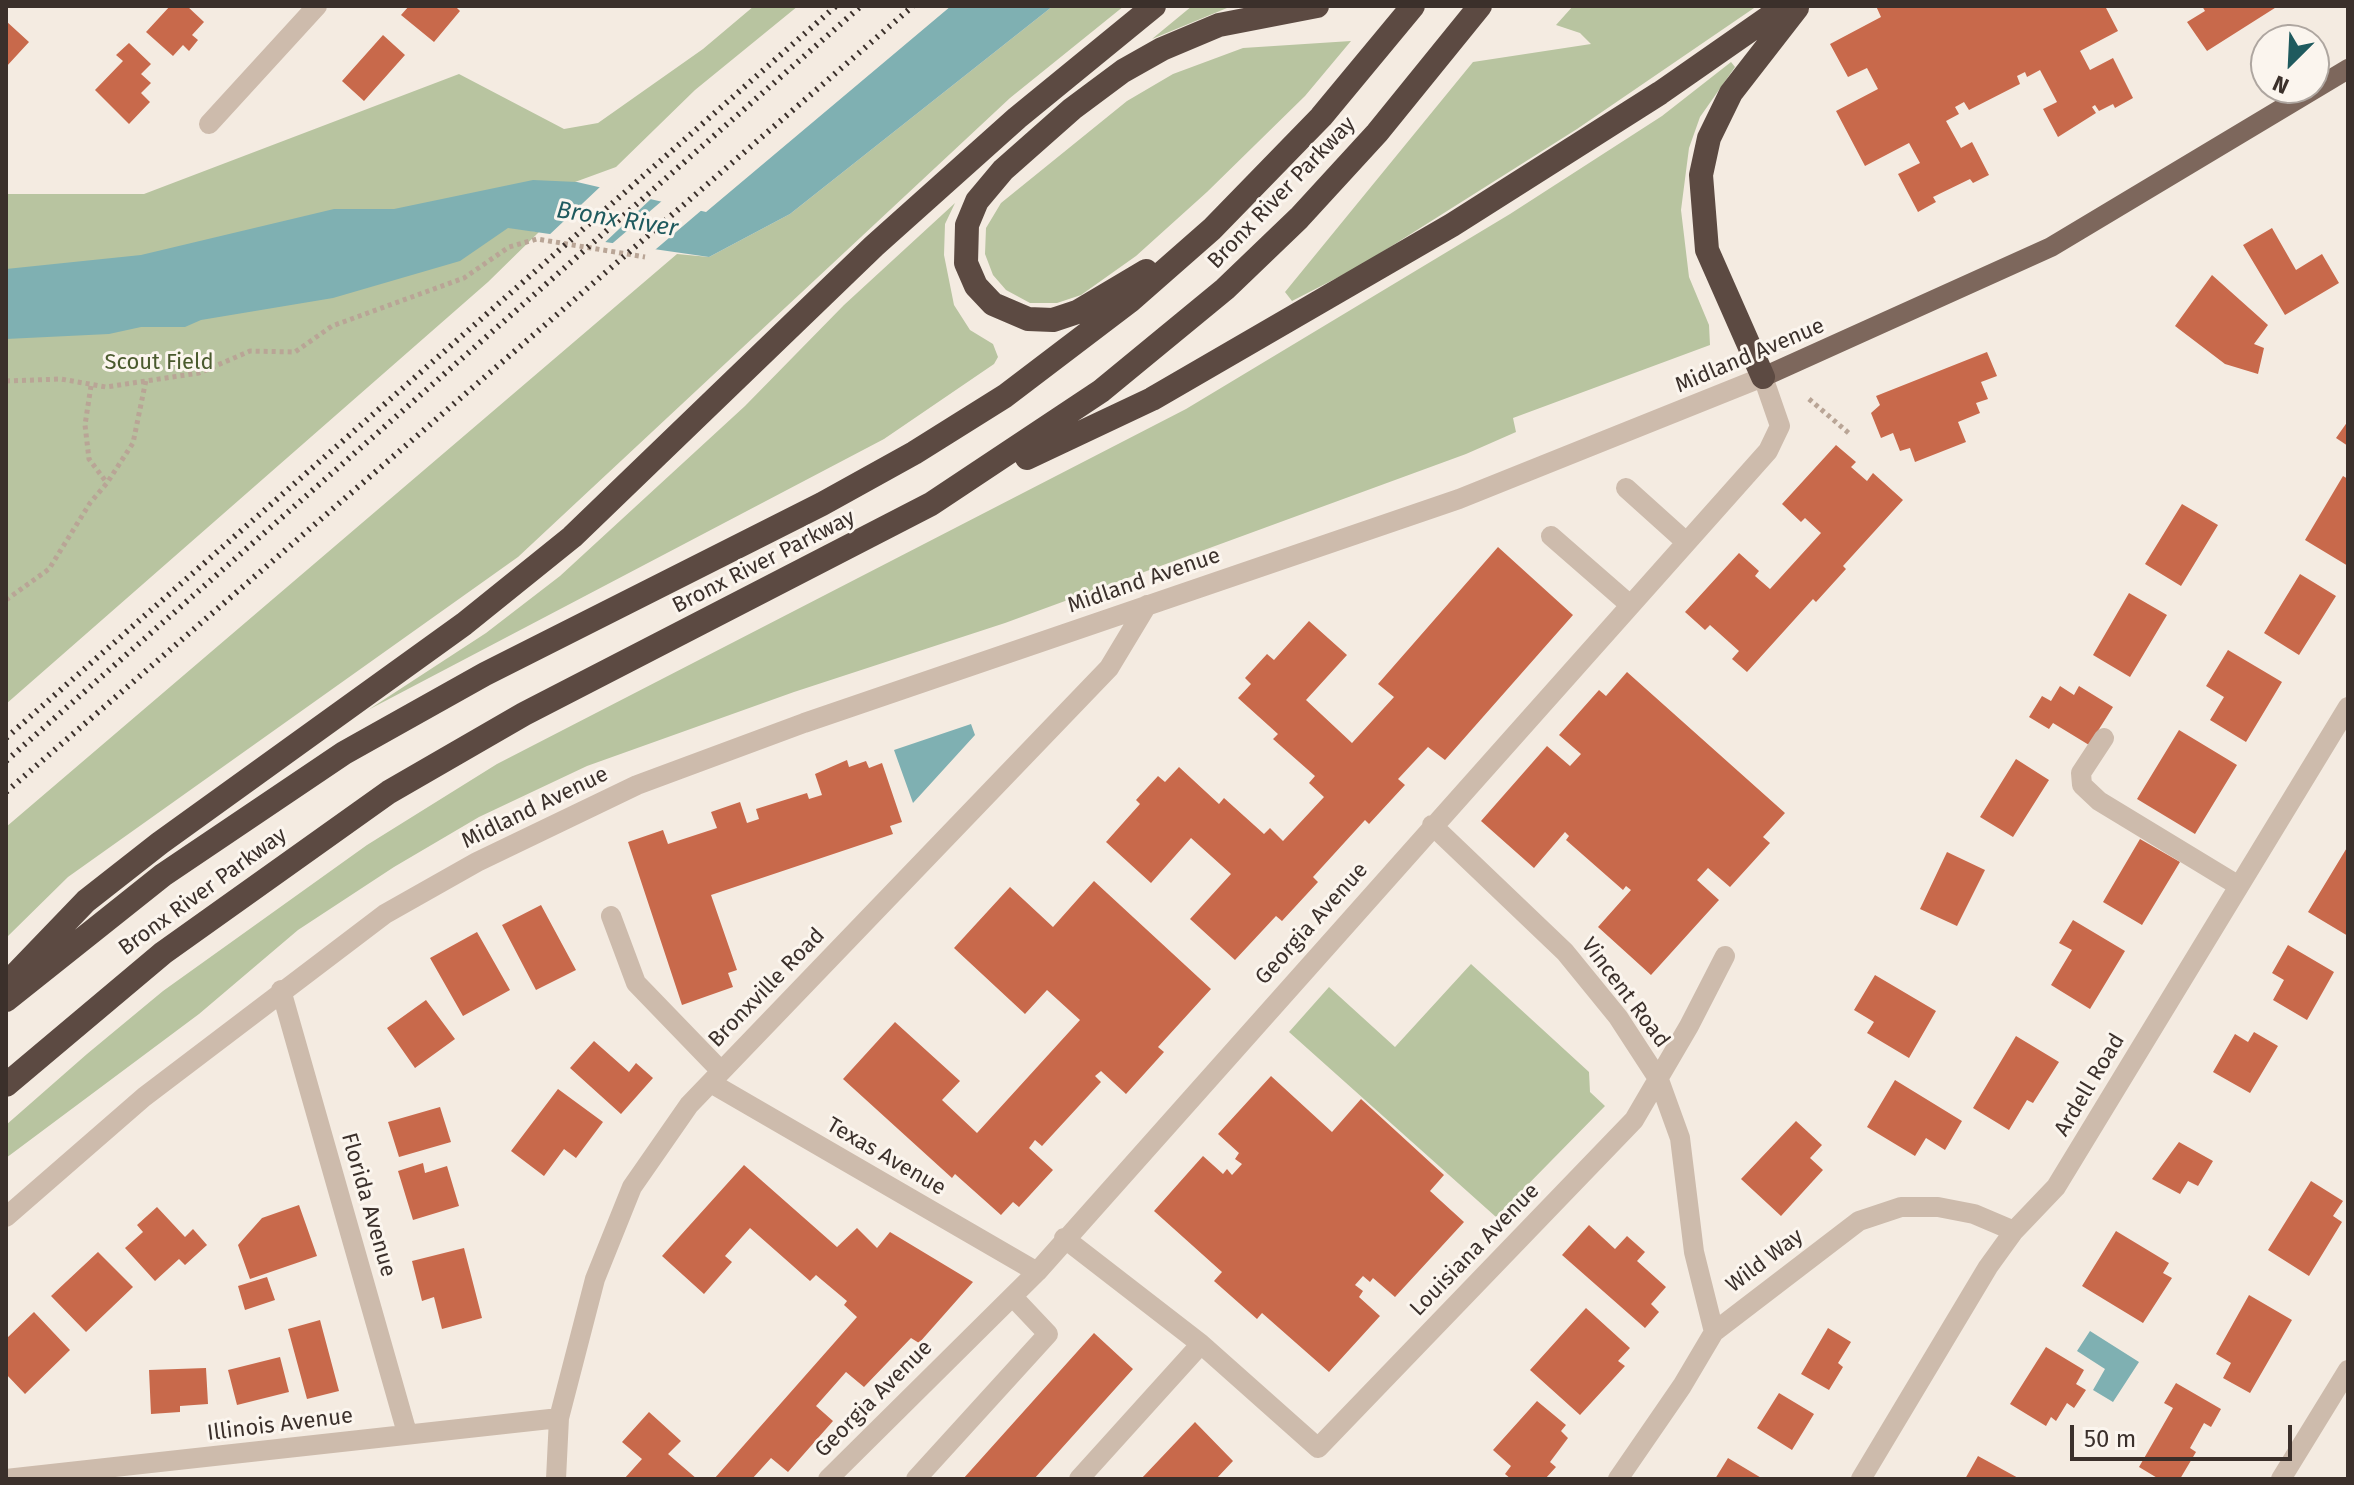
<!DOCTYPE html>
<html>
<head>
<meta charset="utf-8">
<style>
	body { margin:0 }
	#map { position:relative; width:2354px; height:1485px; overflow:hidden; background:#f4ebe1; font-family:"Fira Sans",sans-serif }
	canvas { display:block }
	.frame { position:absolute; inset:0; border:8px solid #3b302b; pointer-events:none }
	.north { position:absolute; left:2250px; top:24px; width:80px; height:80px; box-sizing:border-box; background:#fbf5ee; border:2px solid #aea6a0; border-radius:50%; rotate:204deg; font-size:22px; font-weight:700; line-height:32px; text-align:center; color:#3b302b }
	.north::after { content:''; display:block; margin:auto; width:28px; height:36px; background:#1f5a5e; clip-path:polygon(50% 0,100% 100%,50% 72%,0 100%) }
	.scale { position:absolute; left:2070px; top:1425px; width:222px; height:36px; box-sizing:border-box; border:4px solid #3b302b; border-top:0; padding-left:10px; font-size:24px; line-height:28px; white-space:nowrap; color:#3b302b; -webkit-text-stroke:6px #fbf5ee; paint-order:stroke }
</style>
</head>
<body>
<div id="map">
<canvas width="2354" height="1485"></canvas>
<div class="frame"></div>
<div class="north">N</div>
<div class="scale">50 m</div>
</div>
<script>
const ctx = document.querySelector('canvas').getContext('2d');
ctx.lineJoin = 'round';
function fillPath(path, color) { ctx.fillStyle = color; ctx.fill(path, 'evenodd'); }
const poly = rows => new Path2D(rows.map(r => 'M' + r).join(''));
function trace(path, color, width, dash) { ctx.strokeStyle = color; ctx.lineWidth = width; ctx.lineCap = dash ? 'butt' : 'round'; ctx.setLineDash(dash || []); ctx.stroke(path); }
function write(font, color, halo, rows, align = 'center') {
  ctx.font = font + ' "Fira Sans",sans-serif'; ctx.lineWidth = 6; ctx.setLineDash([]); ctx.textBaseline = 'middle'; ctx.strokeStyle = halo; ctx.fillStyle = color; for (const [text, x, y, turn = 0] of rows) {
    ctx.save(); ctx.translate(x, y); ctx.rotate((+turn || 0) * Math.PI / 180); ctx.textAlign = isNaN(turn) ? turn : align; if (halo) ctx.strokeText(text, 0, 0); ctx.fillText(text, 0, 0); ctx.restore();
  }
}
fillPath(poly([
	[754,6,798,6,695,90,616,167,575,182,531,231,539,232,488,282,6,704,6,194,144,194,459,74,564,129,598,123,703,49],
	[1053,6,1124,6,1010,98,518,557,68,877,6,938,6,827,677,254,709,257,790,214],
	[1192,6,1242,6,1227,8,1152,39],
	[1573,6,1757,6,1577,129,1360,266,1292,301,1285,292,1473,62,1591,44,1580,33,1556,25],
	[1351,41,1305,96,1207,192,1136,256,1081,295,1057,303,1030,303,1006,290,993,275,985,254,986,228,1001,203,1127,101,1173,74,1243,48],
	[1731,62,1735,67,1700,117,1689,148,1681,210,1689,277,1709,325,1710,345,1513,418,1516,432,1466,454,1005,623,794,692,587,766,479,817,394,867,298,930,199,1014,6,1158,6,1125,87,1054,163,991,367,845,497,764,1186,409,1510,214,1662,116],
	[955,203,945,224,944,255,954,305,970,330,993,344,998,357,994,364,884,439,368,710,486,633,560,576,745,406,844,305],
	[1471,964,1589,1072,1590,1092,1605,1106,1496,1217,1289,1032,1329,987,1395,1047]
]), '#b8c4a0');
fillPath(poly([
	[951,6,1053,6,790,214,709,257,508,228,460,261,333,298,201,320,185,327,141,327,109,334,6,339,6,269,141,255,334,209,394,209,533,180,577,182,706,212],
	[971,724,975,735,913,803,894,750],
	[2090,1331,2139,1362,2113,1402,2093,1390,2105,1369,2077,1351]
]), '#7fb0b2');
fillPath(poly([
	[601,186,653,197,600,247,547,237],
	[663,200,703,209,649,255,607,248]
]), '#f4ebe1');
fillPath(poly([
	[170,6,187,6,204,22,192,35,198,40,189,51,183,45,173,56,146,32],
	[409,6,455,6,460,11,434,42,401,15],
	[1876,6,2105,6,2118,31,2080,51,2090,70,2113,58,2133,98,2115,108,2113,104,2099,111,2095,105,2092,107,2096,113,2058,137,2043,109,2057,102,2040,70,2027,77,2025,72,2017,76,2020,84,1969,110,1964,102,1955,107,1959,114,1946,121,1961,148,1972,142,1989,175,1973,183,1970,179,1933,197,1936,202,1918,212,1898,174,1920,163,1909,143,1865,166,1836,111,1878,89,1867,68,1848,77,1830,44,1881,17],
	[2202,6,2278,6,2207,51,2187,22,2205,11],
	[6,21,29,42,6,67],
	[383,35,405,55,364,101,342,81],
	[129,43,151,64,141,74,151,83,141,93,150,102,129,124,95,90,123,61,116,55],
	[2272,228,2296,270,2322,254,2339,283,2285,315,2243,245],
	[2212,275,2268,325,2254,344,2264,348,2258,374,2225,364,2175,326],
	[1987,352,1997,376,1981,382,1988,399,1976,403,1980,413,1958,422,1966,442,1915,462,1910,448,1900,451,1893,433,1881,438,1871,413,1880,405,1876,396],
	[2348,421,2348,446,2336,438],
	[1836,445,1856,462,1851,467,1867,481,1873,473,1903,500,1843,566,1846,569,1816,602,1813,599,1747,672,1732,659,1739,651,1710,625,1705,630,1685,612,1739,553,1759,571,1755,576,1770,589,1821,533,1805,518,1801,522,1782,504],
	[2343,476,2348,479,2348,566,2305,540],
	[2182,504,2218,525,2181,586,2145,564],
	[1498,547,1573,615,1445,760,1428,747,1398,779,1405,785,1369,824,1365,820,1313,877,1318,882,1282,921,1276,916,1235,960,1190,919,1231,874,1191,838,1151,883,1106,842,1140,804,1136,800,1158,776,1165,782,1179,767,1219,804,1224,798,1264,834,1270,828,1283,841,1324,797,1309,783,1315,776,1273,739,1278,734,1238,698,1251,684,1245,678,1267,654,1274,660,1309,621,1347,655,1306,700,1352,743,1394,697,1378,684],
	[2300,574,2336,596,2299,655,2264,633],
	[2129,593,2167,615,2130,677,2093,655],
	[2228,650,2282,682,2246,742,2210,720,2224,697,2206,686],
	[1627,672,1785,813,1763,837,1770,843,1730,887,1708,868,1697,880,1719,900,1651,975,1598,927,1631,890,1626,886,1623,890,1566,840,1569,836,1565,832,1534,868,1481,821,1547,746,1570,766,1581,754,1559,735,1599,690,1606,696],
	[2060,686,2074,695,2079,686,2113,707,2089,745,2053,723,2049,729,2029,717,2042,696,2051,701],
	[2179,730,2237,765,2195,834,2137,799],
	[2016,759,2049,780,2013,837,1980,817],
	[847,760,849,767,866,761,869,768,882,763,902,822,890,826,893,834,711,895,737,970,728,973,733,987,682,1005,628,842,663,830,668,844,717,828,711,812,740,802,747,823,759,819,756,809,807,793,809,799,822,795,815,774],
	[2140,839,2180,862,2142,925,2103,902],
	[2348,846,2348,936,2308,912],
	[1947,852,1985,870,1957,926,1920,909],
	[1094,881,1211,989,1158,1047,1164,1052,1126,1094,1101,1071,1095,1076,1101,1082,1042,1146,1035,1140,1029,1148,1053,1170,1019,1207,1013,1202,1001,1215,955,1174,952,1178,843,1079,895,1022,960,1081,942,1100,977,1133,1080,1020,1047,990,1025,1014,954,948,1010,887,1053,927],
	[541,905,576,970,536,990,502,925],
	[2073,920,2125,951,2090,1009,2051,985,2072,950,2059,943],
	[477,932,510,990,463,1016,430,958],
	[2288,945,2334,972,2307,1020,2273,1000,2284,980,2272,973],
	[1875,975,1936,1011,1909,1058,1867,1033,1874,1022,1854,1010],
	[426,1000,455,1039,415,1068,387,1028],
	[2254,1032,2278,1046,2250,1093,2213,1072,2235,1034,2248,1042],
	[2016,1036,2059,1062,2033,1103,2027,1100,2009,1130,1973,1108],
	[594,1041,629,1072,636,1063,653,1078,621,1114,570,1068],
	[1271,1076,1332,1132,1361,1099,1444,1175,1430,1191,1464,1222,1395,1297,1373,1278,1370,1282,1363,1276,1355,1285,1363,1291,1359,1297,1380,1316,1329,1372,1262,1313,1257,1319,1214,1281,1222,1272,1154,1211,1203,1156,1223,1174,1227,1169,1232,1175,1242,1164,1235,1159,1239,1153,1218,1134],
	[1895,1080,1962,1121,1945,1150,1926,1138,1915,1156,1867,1127],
	[558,1089,603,1122,576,1158,564,1149,544,1176,511,1151],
	[440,1107,451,1142,399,1157,388,1122],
	[1796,1121,1822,1145,1810,1158,1823,1170,1781,1216,1741,1179],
	[2179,1142,2213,1161,2198,1186,2188,1181,2180,1194,2152,1179],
	[423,1163,425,1173,447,1166,459,1206,413,1220,398,1171],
	[744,1165,837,1247,857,1228,877,1248,890,1232,973,1282,919,1343,911,1338,864,1387,846,1372,816,1406,833,1421,788,1472,771,1458,752,1479,714,1479,857,1317,844,1305,847,1301,816,1275,810,1281,750,1228,725,1256,732,1262,704,1294,662,1256],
	[2311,1181,2343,1201,2333,1216,2342,1222,2309,1276,2268,1250],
	[299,1205,317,1256,250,1279,238,1245,262,1218],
	[157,1207,185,1237,193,1229,207,1245,185,1265,179,1259,155,1281,125,1248,143,1232,137,1225],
	[1589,1225,1615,1249,1627,1236,1645,1252,1637,1261,1666,1287,1651,1304,1659,1312,1645,1328,1562,1255],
	[2116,1231,2169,1263,2163,1273,2172,1278,2143,1323,2082,1286],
	[464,1248,482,1318,442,1329,434,1297,422,1301,412,1261],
	[98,1252,133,1287,86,1332,51,1296],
	[267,1277,275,1300,245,1310,238,1286],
	[2249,1295,2292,1320,2250,1393,2223,1378,2231,1363,2216,1354],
	[1586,1308,1630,1348,1618,1361,1625,1366,1580,1415,1530,1370],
	[34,1312,70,1350,25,1394,6,1374,6,1339],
	[320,1320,339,1391,307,1399,288,1329],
	[1828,1328,1851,1342,1838,1363,1843,1367,1829,1390,1801,1374],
	[1094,1333,1133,1369,1034,1479,963,1479],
	[2046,1347,2084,1370,2076,1384,2086,1390,2074,1408,2067,1403,2056,1421,2051,1417,2046,1426,2010,1404],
	[280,1357,289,1392,237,1405,228,1370],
	[206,1368,208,1404,180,1406,180,1412,151,1414,149,1370],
	[2176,1383,2221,1409,2211,1427,2204,1423,2190,1448,2196,1452,2180,1479,2159,1479,2139,1467,2173,1408,2164,1403],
	[1779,1393,1814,1414,1792,1450,1757,1428],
	[1537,1401,1566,1425,1561,1431,1568,1438,1550,1462,1556,1467,1545,1479,1511,1479,1505,1474,1511,1466,1493,1450],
	[649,1412,681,1441,668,1454,697,1479,624,1479,642,1459,622,1442],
	[1195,1422,1233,1461,1216,1479,1141,1479],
	[1978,1456,2020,1479,1965,1479],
	[1728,1458,1763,1479,1715,1479]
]), '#c8694b');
trace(poly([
	[6,381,61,379,106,387,199,373,250,351,295,352,332,326,464,278,509,247,537,239,645,257],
	[91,386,85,425,89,459,107,483],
	[1809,399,1851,435],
	[6,600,49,569,90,503,107,483,133,443,146,380]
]), '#b9a596', 5, [4, 4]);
trace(poly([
	[209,124,317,6],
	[1626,488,1686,542],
	[1551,536,1629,604],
	[2104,738,2081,773,2082,785,2099,801,2239,886],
	[1432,825,1565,952,1618,1017,1659,1080,1680,1138,1694,1252,1714,1332],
	[611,916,636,983,721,1071],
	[281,990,407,1433],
	[711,1083,1037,1272],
	[6,1217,144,1097,385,914,477,862,637,785,804,723,1459,499,1763,377,1780,426,1768,451,1037,1272,828,1479],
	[1064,1238,1201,1344,1318,1448,1634,1120,1689,1026,1725,956],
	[6,1479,559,1418],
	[556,1479,559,1418,595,1279,632,1187,689,1105,1109,668,1147,605],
	[916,1479,1048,1334,1013,1297],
	[1079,1479,1201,1344],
	[1618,1479,1682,1386,1714,1332,1859,1221,1901,1207,1938,1207,1974,1214,2014,1231],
	[1861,1479,1988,1267,2014,1231,2056,1187,2348,707],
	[2281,1479,2348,1370]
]), '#cdbbac', 20);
trace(poly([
	[1763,377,2051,247,2348,69]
]), '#7d675c', 20);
trace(poly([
	[1146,271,1077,312,1053,320,1028,319,993,304,976,286,966,263,967,225,977,201,1003,170,1072,109,1123,71,1162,49,1219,25,1317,6],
	[1763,377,1707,250,1701,175,1709,138,1731,93,1797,8],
	[1027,458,1152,399,1452,225,1660,93,1785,6],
	[10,980,86,901,160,843,464,624,572,537,874,246,1017,118,1154,6],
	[6,1000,163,875,344,753,485,674,822,504,914,453,1005,396,1130,301,1212,229,1321,117,1413,6],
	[6,1085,163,953,389,792,524,714,931,504,1101,391,1225,289,1299,218,1377,133,1480,6]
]), '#5c4a42', 24);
trace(poly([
	[6,738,836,6],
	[6,761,861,6],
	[6,792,913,6]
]), '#3b302b', 6, [2, 6]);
write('22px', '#3b302b', '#fbf5ee', [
	["Bronx River Parkway",1282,193,-46],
	["Midland Avenue",1750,356,-23],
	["Bronx River Parkway",764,562,-27],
	["Midland Avenue",1144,581,-19],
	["Midland Avenue",535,808,-26],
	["Bronx River Parkway",203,892,-36],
	["Georgia Avenue",1312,924,-48],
	["Bronxville Road",767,988,-46],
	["Vincent Road",1625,993,53],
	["Ardell Road",2090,1085,-59],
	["Texas Avenue",886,1157,30],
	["Florida Avenue",368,1205,74],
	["Louisiana Avenue",1475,1250,-46],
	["Wild Way",1765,1261,-37],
	["Georgia Avenue",874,1399,-45],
	["Illinois Avenue",280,1425,-7]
]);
write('22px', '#4a5a2e', '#fbf5ee', [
	["Scout Field",159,363]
]);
write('italic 24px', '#1f5a5e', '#fbf5ee', [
	["Bronx River",617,220,9]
]);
</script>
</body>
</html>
